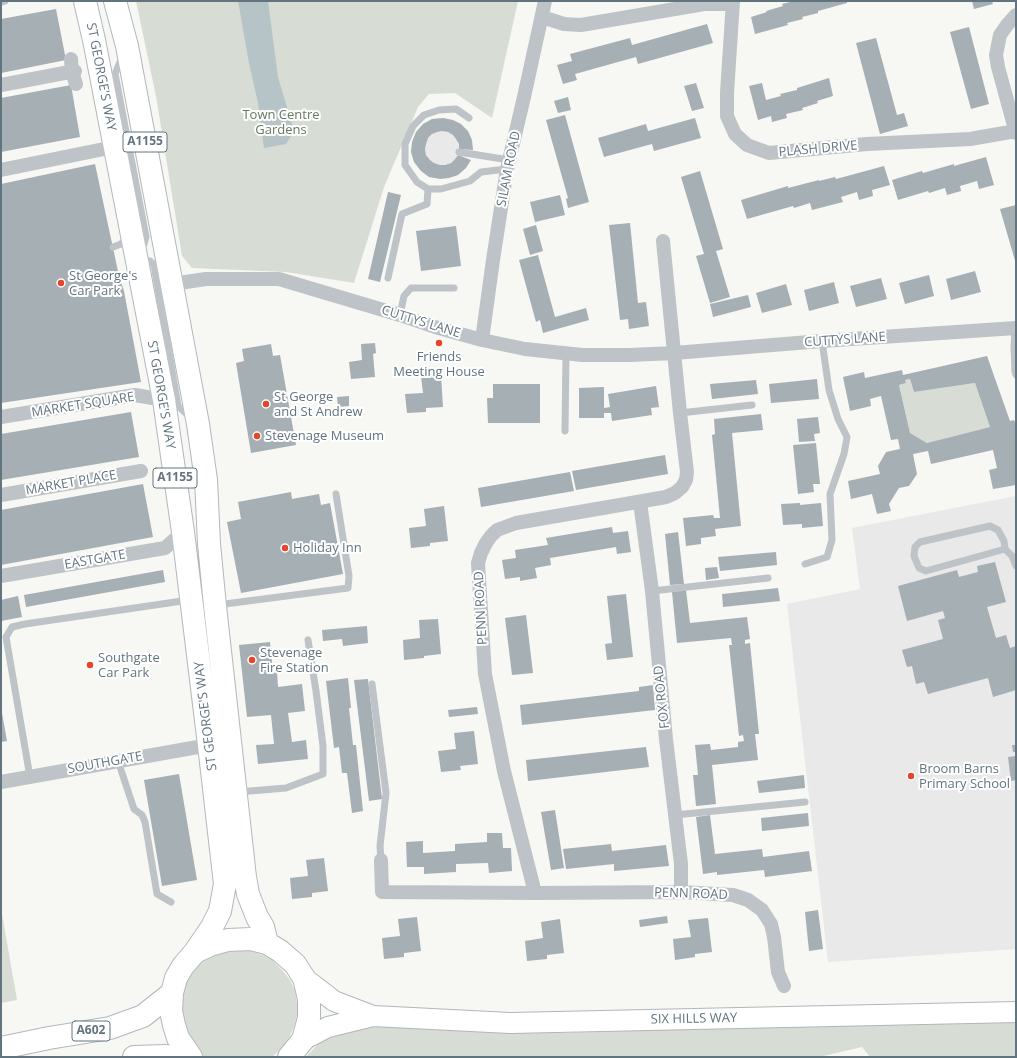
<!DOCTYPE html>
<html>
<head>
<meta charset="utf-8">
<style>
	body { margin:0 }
	#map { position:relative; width:1017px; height:1058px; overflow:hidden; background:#f7f7f4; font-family:"Open Sans",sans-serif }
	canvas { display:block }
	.frame { position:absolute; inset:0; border:2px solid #62757f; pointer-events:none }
</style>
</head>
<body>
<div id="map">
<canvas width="1017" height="1058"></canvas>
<div class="frame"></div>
</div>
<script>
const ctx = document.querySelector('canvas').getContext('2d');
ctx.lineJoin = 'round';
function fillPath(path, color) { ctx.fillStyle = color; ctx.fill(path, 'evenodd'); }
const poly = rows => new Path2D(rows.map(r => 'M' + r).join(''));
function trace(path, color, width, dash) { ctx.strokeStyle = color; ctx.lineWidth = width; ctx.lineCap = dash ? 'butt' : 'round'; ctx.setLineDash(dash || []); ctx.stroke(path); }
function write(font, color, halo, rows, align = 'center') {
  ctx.font = font + ' "Open Sans",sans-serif'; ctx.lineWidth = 4; ctx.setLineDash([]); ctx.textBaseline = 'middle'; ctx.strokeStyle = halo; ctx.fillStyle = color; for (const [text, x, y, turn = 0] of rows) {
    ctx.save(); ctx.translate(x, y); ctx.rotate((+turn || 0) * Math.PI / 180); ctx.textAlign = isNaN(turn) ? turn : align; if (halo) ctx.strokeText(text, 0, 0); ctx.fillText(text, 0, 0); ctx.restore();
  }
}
fillPath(poly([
	'425 148a17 17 0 1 1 34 0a17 17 0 1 1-34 0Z',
	[1016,496,1016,949,828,962,787,604,860,589,852,528]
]), '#e8e9e8');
fillPath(poly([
	[136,1,518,1,492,118,455,93,429,94,418,107,384,187,354,283,286,272,192,268,182,256,156,96],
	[910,379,914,392,975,383,990,427,927,443,910,433,899,385,906,383,905,380],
	[1,908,17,1000,1,1003],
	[239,949,251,951,263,955,273,961,282,970,290,980,295,991,297,1003,297,1015,294,1027,289,1038,282,1048,272,1057,203,1057,195,1050,182,1029,181,992,193,969,203,961,214,954,226,951],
	[1016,1018,1016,1057,870,1057,862,1047,819,1057,306,1057,317,1045,337,1032,377,1024,559,1033]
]), '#d7dcd4');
fillPath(poly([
	[238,1,268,1,278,77,294,131,286,144,264,148,258,103,249,63]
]), '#b6c4c7');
fillPath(poly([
	[794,1,847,1,847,3,818,11,818,13,802,17,803,19,787,23,788,25,755,34,751,17,767,12,766,11,783,6,782,4],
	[972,1,992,1,993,4,974,9],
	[56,9,66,60,1,73,1,19],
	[707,24,713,43,638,64,636,57,575,74,577,80,563,84,557,65,572,61,570,54,630,38,632,45],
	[969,27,989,104,971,109,950,32],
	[876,38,897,115,904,113,908,126,880,134,856,43],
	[829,78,833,96,817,101,818,103,802,108,803,110,786,114,787,118,772,122,771,116,758,120,749,86,762,83,766,100,781,96,780,94,797,90,797,88],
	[696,83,704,108,692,111,684,86],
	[71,85,80,137,1,152,1,98],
	[568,97,571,110,558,113,554,101],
	[565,115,589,202,568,208,566,199,568,198,546,120],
	[443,118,453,120,461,124,468,131,472,140,473,150,459,149,459,144,456,139,453,135,448,132,442,131,437,132,432,134,428,138,426,144,425,149,426,155,430,160,434,163,440,165,445,165,451,163,455,159,458,155,471,160,466,168,458,175,449,178,440,179,429,177,421,171,414,162,411,152,412,142,416,132,423,124,432,119],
	[695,118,701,138,654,151,652,144,604,157,598,138,646,124,648,131],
	[986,157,994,185,979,189,977,181,960,186,961,191,947,195,945,188,929,193,928,191,898,200,892,180,922,171,923,173,954,164,954,166],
	[95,164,119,276,124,291,141,382,1,403,1,184],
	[884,166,890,185,872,190,873,196,859,200,857,192,841,197,843,202,812,210,810,203,794,208,793,206,747,219,741,200,788,186,788,188,819,180,819,181,835,177,836,179],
	[700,171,723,249,716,251,730,297,710,303,696,256,704,254,681,177],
	[388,192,401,195,380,282,368,279],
	[560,195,565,215,535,222,530,202],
	[1016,205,1016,264,1000,209],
	[630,223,638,303,646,302,649,326,629,329,628,319,620,320,609,225],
	[536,225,543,251,530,255,523,229],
	[456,226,461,266,421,271,416,231],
	[538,255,555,317,586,308,589,320,543,333,540,320,536,322,519,260],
	[975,271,981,292,951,300,946,279],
	[929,275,934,296,905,304,899,283],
	[881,278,887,299,856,307,850,286],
	[834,282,839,303,809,311,804,290],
	[786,284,792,305,762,313,756,293],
	[748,295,751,307,713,317,710,304],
	[375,343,376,353,373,354,375,377,351,379,349,362,362,360,361,344],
	[271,344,273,356,280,355,296,445,251,453,236,363,244,361,242,349],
	[987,356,1010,421,1014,420,1016,425,1016,434,1015,434,1016,438,1016,485,993,489,989,470,997,468,993,450,931,464,928,451,913,454,917,474,909,486,899,488,889,504,891,511,877,514,872,494,851,499,848,481,880,474,878,466,886,452,900,449,898,439,891,440,881,396,870,399,871,406,850,411,843,377,864,372,865,378,902,370,903,375],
	[910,379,914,392,975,383,990,427,927,443,910,433,899,385,906,383,905,380],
	[441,375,443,407,426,408,426,412,407,413,405,394,423,393,421,376],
	[817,379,819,399,771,403,769,384],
	[756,380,758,394,712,399,710,384],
	[493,384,540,384,540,423,488,423,487,398,493,398],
	[656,386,659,407,651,408,652,415,612,421,611,413,604,413,604,418,579,418,579,388,604,387,604,408,610,407,608,394],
	[349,396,349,406,338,407,337,397],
	[131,412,139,457,1,480,1,434],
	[761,414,763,430,732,433,741,526,715,529,716,536,701,538,701,544,686,546,683,518,713,515,714,518,720,518,712,435,715,434,714,419],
	[818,417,820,433,814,434,815,441,799,442,797,419],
	[816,443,820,484,813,484,814,492,798,494,793,445],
	[665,455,668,474,576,490,572,471],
	[570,472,574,491,481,507,478,488],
	[143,484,153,537,1,565,1,510],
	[291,492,292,499,319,494,321,505,330,503,343,574,241,593,227,522,241,519,238,502],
	[800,503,800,505,821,503,823,526,802,528,802,524,783,525,781,504],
	[444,506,448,541,430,543,430,546,411,548,409,528,426,526,424,509],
	[612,527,613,533,628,531,631,552,617,554,616,547,550,558,551,565,535,568,537,578,520,581,520,577,505,579,502,560,516,558,515,550,548,545,546,538],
	[678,532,684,584,670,585,665,534],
	[776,552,777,565,720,571,718,557],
	[995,562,1006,602,987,607,996,638,1006,635,1010,648,1016,646,1016,690,993,697,988,678,928,694,924,682,916,684,912,666,907,667,902,650,943,639,938,620,945,618,943,611,907,621,898,586,957,570,959,577,978,572,977,566],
	[717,567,719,578,706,580,705,568],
	[163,570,165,582,26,607,24,595],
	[778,588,780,601,723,607,722,594],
	[686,590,690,623,747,617,750,639,745,640,745,644,750,643,759,734,755,734,758,760,712,765,716,804,696,806,693,775,698,775,695,745,710,744,711,750,738,747,738,742,744,741,743,735,739,736,729,645,732,645,731,638,677,643,672,592],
	[626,594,633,657,607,660,605,644,612,643,607,596],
	[18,596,22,617,1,621,1,600],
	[526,615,533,673,512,675,505,618],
	[438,619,441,654,424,656,424,658,404,660,403,640,420,638,419,620],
	[367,626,368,643,343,646,342,639,323,641,322,630],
	[270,642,273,673,277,672,278,687,302,684,305,711,288,713,292,742,306,740,308,759,258,764,256,745,274,744,271,715,247,717,239,645],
	[348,678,351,708,349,708,353,745,356,745,363,811,352,813,347,773,342,773,339,747,334,748,326,681],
	[368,679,382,799,369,801,354,680],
	[653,685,655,710,522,725,520,705,639,691,639,687],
	[477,707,478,714,449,717,448,710],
	[1,713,2,713,7,741,1,742],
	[474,731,478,764,460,766,461,770,441,772,438,751,456,749,454,733],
	[1012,745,1016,745,1016,752,1013,752],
	[646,747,649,767,528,781,526,760],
	[1016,756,1016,780,1011,781,1008,757],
	[179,774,197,880,162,886,144,780],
	[804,775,805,788,759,793,757,781],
	[555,810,564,868,551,870,541,812],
	[808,813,809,826,762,831,761,818],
	[710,815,715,854,762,849,763,857,809,851,812,871,765,877,764,870,717,875,717,872,703,874,696,817],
	[487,833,502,833,503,848,511,848,512,871,489,873,488,863,456,864,456,872,424,874,424,867,407,867,406,842,423,841,423,853,455,851,455,844,487,842],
	[611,844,612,851,666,845,669,866,614,871,614,864,566,869,563,849],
	[324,858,328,891,312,893,312,897,292,899,290,878,308,876,306,860],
	[818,910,823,949,809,951,805,912],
	[667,916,668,923,640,927,639,920],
	[417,917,421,951,404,953,404,957,384,959,382,938,400,936,398,919],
	[708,918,712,952,695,954,695,957,675,960,673,939,691,937,688,920],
	[560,919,564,953,547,955,547,959,527,961,525,941,543,938,541,922]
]), '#a5afb4');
const secondary = poly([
	[304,978,334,1001,373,1016],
	[303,1040,328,1027,373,1016,510,1023,1016,1012]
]);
const primary = poly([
	[85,1,94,40,164,400,183,532,209,745,225,884,220,911,212,927,195,952],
	[115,1,127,46,198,424,206,480,209,544,215,606,245,877,248,894,257,917,263,927,267,943],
	[1,1048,49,1038,110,1028,143,1016,172,993],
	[134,1057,166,1056,171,1057],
	[191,1057,178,1038,174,1025,171,1011,172,993,176,978,183,966,195,952,210,945,228,940,251,939,267,943,280,951,295,964,304,978,309,999,309,1018,303,1040,289,1057]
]);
trace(secondary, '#b0b7bb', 22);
trace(primary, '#b2b8bb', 24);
trace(poly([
	[1,2,5,1],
	[122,57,115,74,146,237,144,244,141,248],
	[469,118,456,109,439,110,424,115,413,126,405,144,405,165,417,182,428,189,441,189,470,181,481,172,507,169],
	[459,152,509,160],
	[113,247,121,244,127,237],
	[144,261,150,261,154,265,178,406,191,418],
	[119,276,126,275,134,276,136,279],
	[388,278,402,214,427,204,428,189],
	[400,315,404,296,411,288,454,288],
	[1015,328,1014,347,1015,372,1016,375],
	[680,413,752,405],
	[565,431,566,354],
	[1005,549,926,571,919,568,914,556,915,547,920,542,990,526,998,530,1004,541,1005,549,1012,556,1016,566],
	[805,564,827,557,832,540,830,494,844,454,847,437,838,419,829,390,822,341],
	[652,591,768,578],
	[217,605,348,588,349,576,336,494],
	[372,684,386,793,380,846,381,860],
	[118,761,134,809,142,815,145,822,157,894,171,902],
	[30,777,6,637,12,627,25,624,189,600],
	[238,792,286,788,323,774,323,746,316,691,308,640],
	[675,815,805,802]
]), '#bec3c7', 7);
trace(poly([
	[733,1,727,93,727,116,735,134,747,145,769,153,867,144,970,139,1016,131],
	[1016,15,1007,25,1000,35,996,55,998,67,1016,133],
	[542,17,564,24,581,25,704,4,732,4],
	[71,59,72,72,76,84],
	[1,85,75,71],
	[1,170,114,147],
	[663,241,680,413,687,472,686,480,682,487,675,493,666,497,516,523,497,530,491,536,486,543,481,553,478,563,485,674,504,771,535,893,681,892,733,895,748,900,762,910,771,924,774,937,778,972,784,986],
	[172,284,206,279,279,279,400,315,435,327,482,340,525,349,582,355,630,355,674,353,822,341,1016,328],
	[482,340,493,260,507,169,524,97,545,1],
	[1,417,135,395,164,400],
	[1,495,141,471],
	[640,502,652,591,666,739,681,864,681,892],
	[1,576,165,548,183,532],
	[1,782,209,745],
	[381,860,382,892,535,893]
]), '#bec3c7', 14);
trace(secondary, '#fff', 20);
trace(primary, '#fff', 22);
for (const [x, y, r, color] of [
	[61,283,4,"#e34629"],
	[439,343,4,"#e34629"],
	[266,404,4,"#e34629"],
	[257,436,4,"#e34629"],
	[285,548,4,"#e34629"],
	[252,660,4,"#e34629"],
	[90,665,4,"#e34629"],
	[911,776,4,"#e34629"]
]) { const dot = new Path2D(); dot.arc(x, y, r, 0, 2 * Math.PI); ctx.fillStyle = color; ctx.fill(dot); trace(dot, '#fff', 1.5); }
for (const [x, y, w] of [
	[145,142,44],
	[175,478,44],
	[91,1031,38]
]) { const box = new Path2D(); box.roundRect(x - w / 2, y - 10, w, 20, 3); ctx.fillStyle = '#fff'; ctx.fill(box); trace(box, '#62757f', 1); }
write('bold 12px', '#62757f', null, [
	["A1155",145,142],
	["A1155",175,478],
	["A602",91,1031]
]);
write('13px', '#62757f', '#fff', [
	["ST GEORGE'S WAY",101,77,79],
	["PLASH DRIVE",818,149,-5],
	["SILAM ROAD",509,169,-79],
	["CUTTYS LANE",421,322,17],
	["CUTTYS LANE",845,340,-4],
	["ST GEORGE'S WAY",161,395,80],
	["MARKET SQUARE",83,405,-9],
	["MARKET PLACE",71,483,-10],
	["EASTGATE",95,560,-10],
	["PENN ROAD",481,608,-93],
	["FOX ROAD",662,697,-96],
	["ST GEORGE'S WAY",206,716,-97],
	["SOUTHGATE",105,763,-10],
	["PENN ROAD",691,894,2],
	["SIX HILLS WAY",694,1019,-1]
]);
write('13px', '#677861', '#fff', [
	["Town Centre",281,115],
	["Gardens",281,130]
]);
write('13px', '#62757f', '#fff', [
	["St George's",69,276],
	["Car Park",69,291],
	["Friends",439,357,"center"],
	["Meeting House",439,372,"center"],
	["St George",274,397],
	["and St Andrew",274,412],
	["Stevenage Museum",265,436],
	["Holiday Inn",293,548],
	["Stevenage",260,653],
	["Fire Station",260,668],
	["Southgate",98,658],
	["Car Park",98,673],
	["Broom Barns",919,769],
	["Primary School",919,784]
], 'left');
</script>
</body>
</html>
